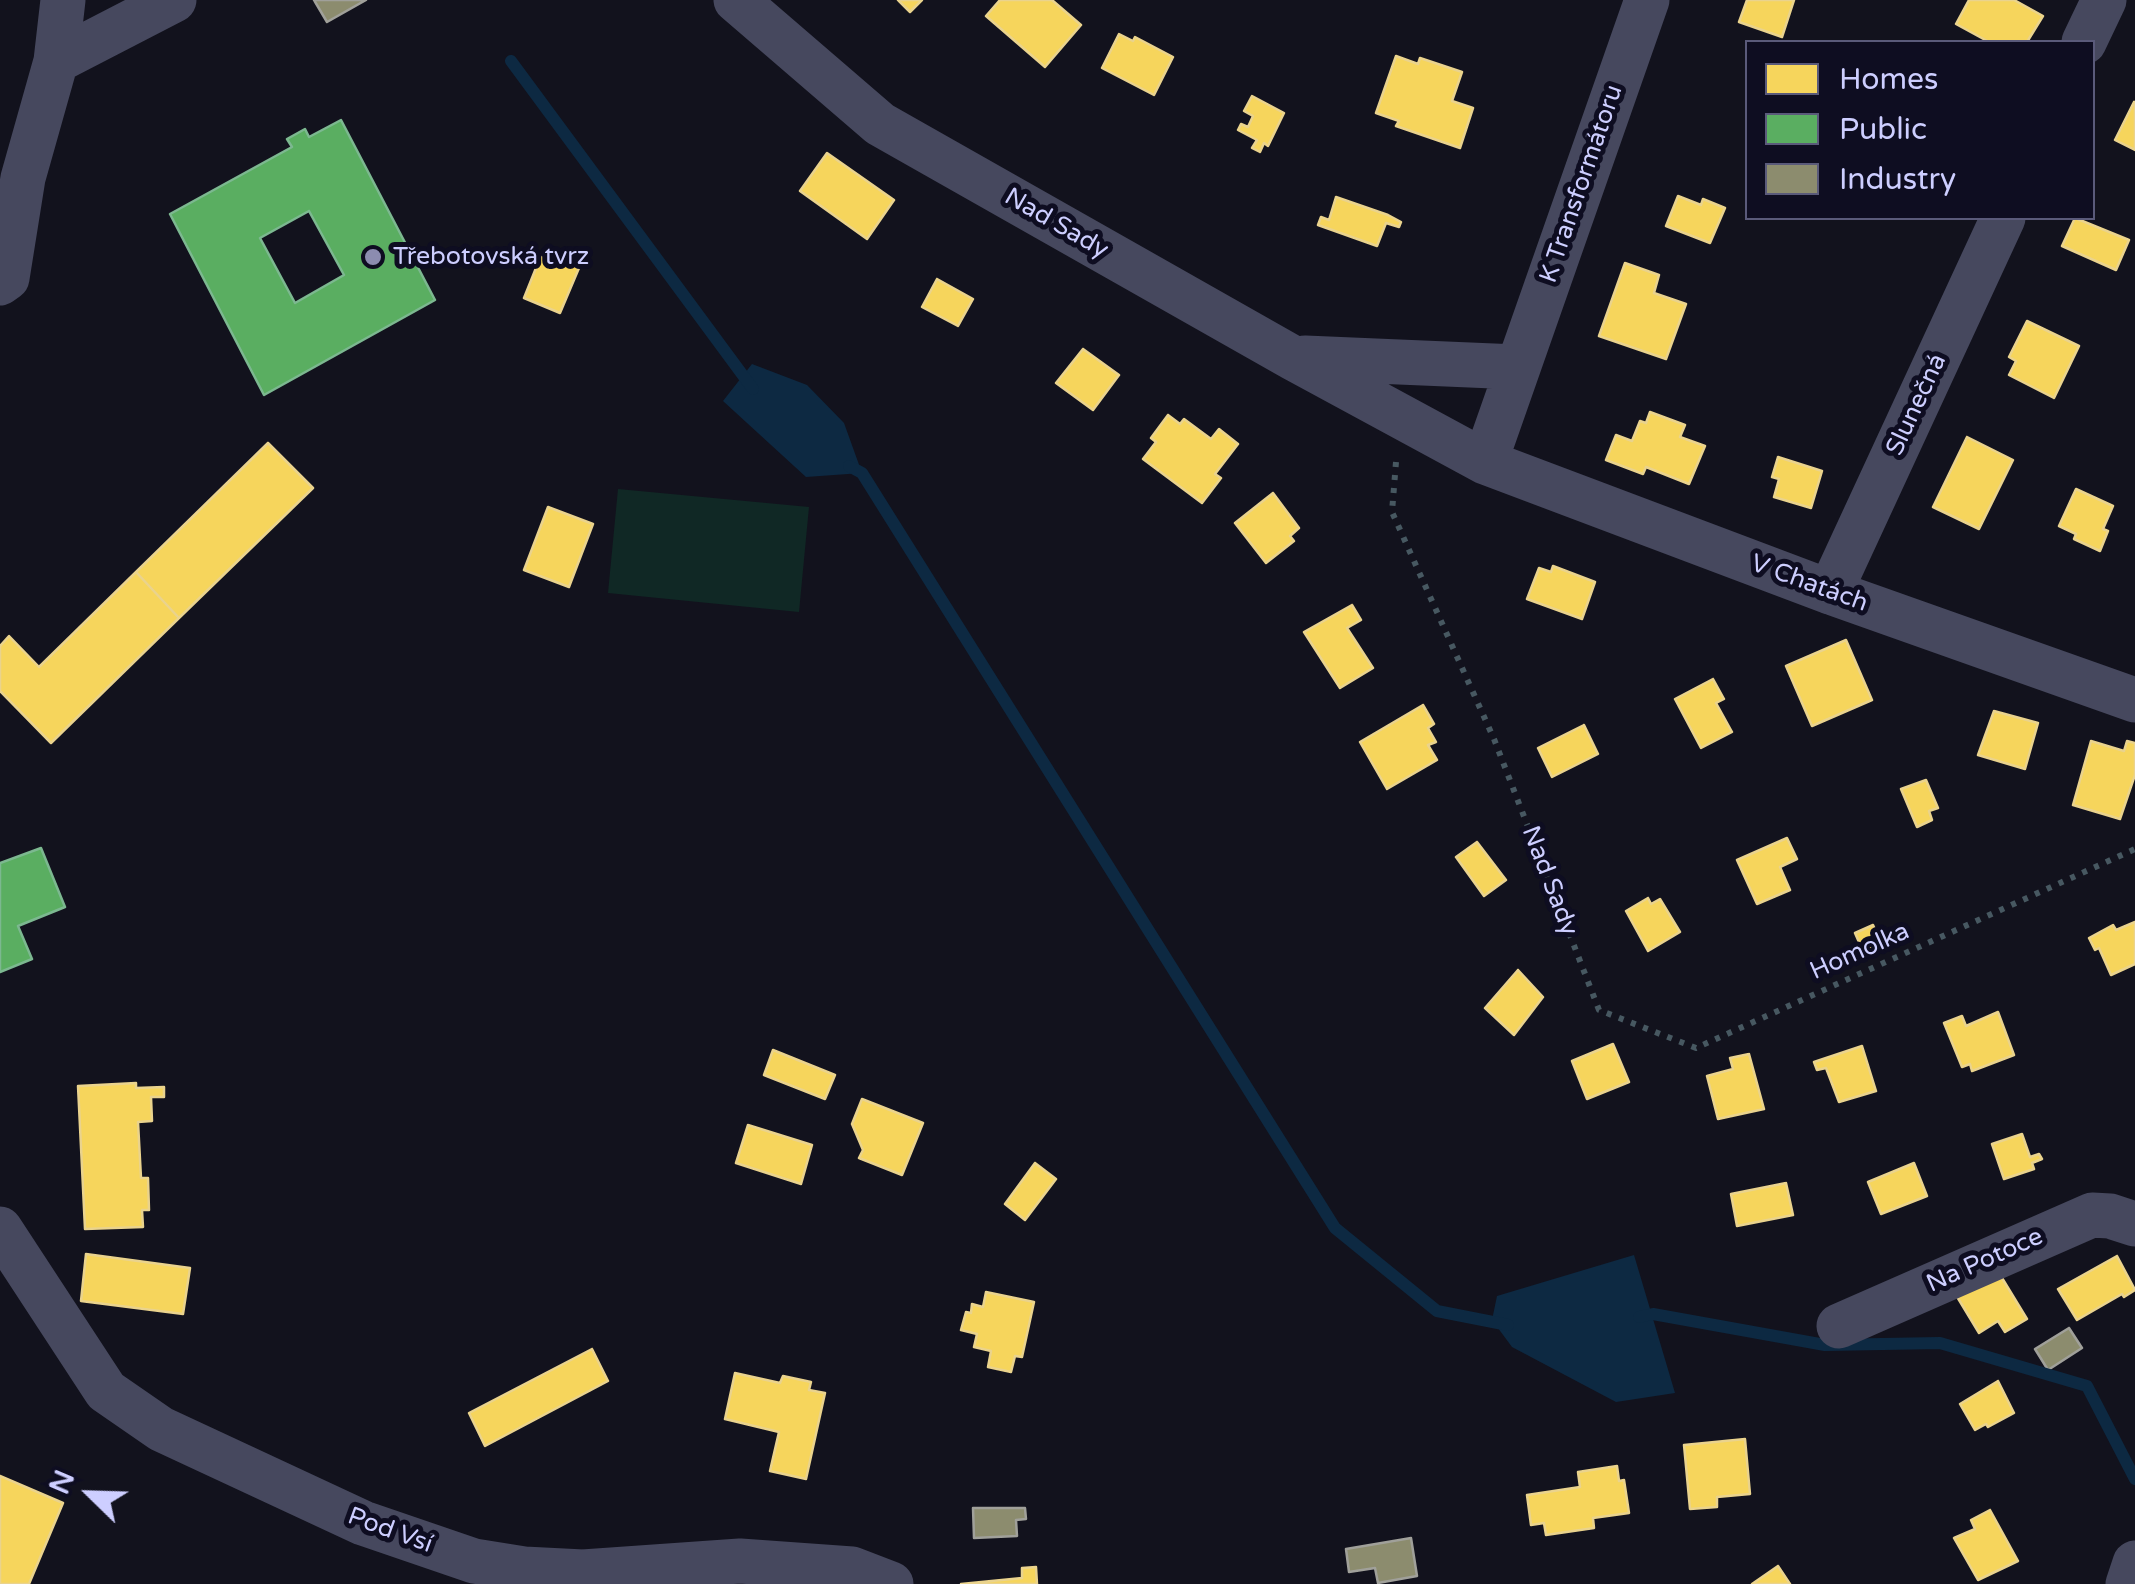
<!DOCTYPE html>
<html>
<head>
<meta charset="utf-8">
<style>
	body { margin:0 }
	#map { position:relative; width:2135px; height:1584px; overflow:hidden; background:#12121d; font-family:"Varela Round",sans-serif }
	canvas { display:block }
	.legend { position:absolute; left:1745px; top:40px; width:350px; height:180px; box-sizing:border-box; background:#0e0d21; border:2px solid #5a5a7a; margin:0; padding:12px 18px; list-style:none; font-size:30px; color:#cdceff }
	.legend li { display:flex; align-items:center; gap:20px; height:50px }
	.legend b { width:50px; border:2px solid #5a5a7a }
	.north { position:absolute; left:40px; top:1444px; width:100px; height:100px; -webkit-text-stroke:8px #0e0d21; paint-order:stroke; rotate:293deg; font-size:28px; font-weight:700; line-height:40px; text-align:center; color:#cdceff }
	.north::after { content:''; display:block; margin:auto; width:35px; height:45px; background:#cdceff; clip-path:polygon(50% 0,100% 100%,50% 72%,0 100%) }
</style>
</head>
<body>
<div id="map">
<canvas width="2135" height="1584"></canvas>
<ul class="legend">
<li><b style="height:28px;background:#f6d55c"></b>Homes</li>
<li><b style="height:28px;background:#5aae61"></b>Public</li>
<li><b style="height:28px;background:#8c8c6e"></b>Industry</li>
</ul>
<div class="north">N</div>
</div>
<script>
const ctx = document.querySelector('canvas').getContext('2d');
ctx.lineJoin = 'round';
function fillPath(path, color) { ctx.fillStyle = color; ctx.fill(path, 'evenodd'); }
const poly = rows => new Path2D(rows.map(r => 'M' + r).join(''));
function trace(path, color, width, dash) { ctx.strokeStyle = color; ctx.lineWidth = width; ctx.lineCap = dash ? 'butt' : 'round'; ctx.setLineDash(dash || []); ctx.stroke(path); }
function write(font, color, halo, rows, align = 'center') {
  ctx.font = font + ' "Varela Round",sans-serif'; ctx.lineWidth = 10; ctx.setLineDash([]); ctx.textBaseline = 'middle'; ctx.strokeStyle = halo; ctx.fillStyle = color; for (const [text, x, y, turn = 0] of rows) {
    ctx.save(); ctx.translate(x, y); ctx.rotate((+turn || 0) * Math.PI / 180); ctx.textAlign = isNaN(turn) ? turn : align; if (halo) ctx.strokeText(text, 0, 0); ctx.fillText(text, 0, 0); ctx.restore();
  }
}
fillPath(poly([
	[618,489,809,507,799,612,608,593]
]), '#102825');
fillPath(poly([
	[752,364,807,385,844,423,862,473,806,477,723,401],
	[1634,1255,1675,1393,1616,1402,1512,1347,1492,1320,1497,1296]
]), '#0d2942');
const homes = poly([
	[898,0,922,0,910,12,898,0],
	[1000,0,1052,0,1081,25,1045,67,986,16,1000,0],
	[1747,0,1794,0,1782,37,1739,22,1747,0],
	[1969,0,2014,0,2043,16,2027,42,1989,42,1956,24,1969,0],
	[1119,34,1133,41,1135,37,1173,57,1154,95,1102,68,1119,34],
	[1396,56,1418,64,1420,58,1462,72,1452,101,1473,108,1460,148,1396,126,1399,121,1376,113,1396,56],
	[1252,96,1284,113,1268,146,1264,143,1260,152,1252,148,1257,140,1238,130,1241,124,1248,127,1253,116,1244,111,1252,96],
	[2134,102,2135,102,2135,150,2115,140,2134,102],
	[827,153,894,200,867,239,800,191,827,153],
	[1678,196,1701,205,1703,199,1725,208,1710,243,1666,226,1678,196],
	[1336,197,1388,215,1401,222,1399,227,1386,223,1377,246,1318,225,1321,217,1329,220,1336,197],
	[2075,218,2129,240,2116,270,2062,246,2075,218],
	[542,253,579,268,560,313,524,298,542,253],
	[1625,263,1659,275,1654,293,1686,304,1666,359,1599,336,1625,263],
	[937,279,973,299,958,326,922,307,937,279],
	[2027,321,2079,346,2054,398,2009,375,2016,361,2009,357,2027,321],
	[1083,349,1119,375,1093,410,1056,383,1083,349],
	[1650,412,1685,425,1680,437,1705,446,1689,484,1646,467,1643,474,1606,460,1616,435,1632,441,1640,421,1646,423,1650,412],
	[1168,415,1180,424,1184,419,1211,439,1219,429,1238,444,1215,474,1221,478,1202,503,1143,459,1156,442,1151,438,1168,415],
	[1967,437,2013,460,1979,529,1933,507,1967,437],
	[268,443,313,488,179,618,136,572,268,443],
	[1778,457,1822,471,1811,508,1774,497,1779,479,1772,477,1778,457],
	[2076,489,2113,506,2103,529,2108,531,2100,551,2074,539,2076,534,2059,526,2076,489],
	[1273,493,1299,528,1290,536,1294,541,1266,563,1235,523,1273,493],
	[548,507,593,524,569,587,524,570,548,507],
	[1553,566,1595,582,1582,619,1527,599,1539,568,1551,572,1553,566],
	[136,572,179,618,51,743,0,691,0,646,9,636,39,667,136,572],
	[1352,605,1361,620,1347,628,1373,668,1340,688,1304,632,1352,605],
	[1846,640,1872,700,1812,726,1786,666,1846,640],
	[1713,679,1724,699,1716,703,1732,732,1701,748,1675,699,1713,679],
	[1423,705,1434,724,1428,728,1436,742,1428,745,1437,760,1387,789,1360,742,1423,705],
	[1994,711,2038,723,2025,769,1978,755,1994,711],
	[1584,725,1598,754,1552,777,1538,748,1584,725],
	[2091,741,2124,751,2127,741,2135,743,2135,775,2120,819,2073,805,2091,741],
	[1926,780,1938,808,1929,811,1932,820,1917,827,1901,789,1926,780],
	[1787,838,1797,859,1780,867,1790,890,1757,904,1737,860,1787,838],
	[1477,842,1506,880,1484,896,1456,857,1477,842],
	[1648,898,1651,904,1660,899,1680,932,1648,951,1626,911,1648,898],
	[2135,922,2135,964,2111,975,2099,948,2095,950,2089,938,2113,925,2116,930,2135,922],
	[1873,925,1883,948,1865,956,1855,933,1873,925],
	[1518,970,1543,997,1514,1035,1485,1008,1518,970],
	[1998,1012,2014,1055,1972,1071,1970,1064,1962,1067,1944,1023,1962,1016,1966,1026,1998,1012],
	[1613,1044,1629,1082,1587,1099,1572,1061,1613,1044],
	[1862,1046,1876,1091,1839,1102,1826,1068,1817,1070,1814,1062,1862,1046],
	[773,1050,835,1075,825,1099,764,1075,773,1050],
	[1749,1054,1764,1109,1718,1119,1707,1076,1733,1069,1730,1058,1749,1054],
	[136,1083,136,1088,164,1087,164,1097,151,1097,152,1121,138,1122,141,1178,148,1178,149,1210,142,1210,143,1227,85,1229,78,1086,136,1083],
	[862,1099,923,1123,902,1175,859,1158,863,1150,852,1124,862,1099],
	[748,1125,812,1145,801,1184,736,1163,748,1125],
	[2022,1134,2030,1157,2039,1154,2042,1159,2032,1163,2034,1169,2004,1179,1992,1144,2022,1134],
	[1035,1163,1056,1179,1025,1220,1005,1204,1035,1163],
	[1914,1163,1927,1196,1881,1214,1868,1182,1914,1163],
	[1786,1183,1793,1215,1737,1226,1731,1194,1786,1183],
	[86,1254,190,1268,183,1314,81,1301,86,1254],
	[2117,1256,2135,1290,2124,1297,2122,1294,2077,1320,2058,1289,2117,1256],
	[1999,1273,2027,1319,2005,1332,1998,1321,1979,1333,1953,1290,1999,1273],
	[986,1292,1034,1302,1022,1357,1015,1356,1011,1372,988,1367,991,1351,974,1347,977,1334,961,1330,966,1312,971,1313,972,1304,983,1307,986,1292],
	[592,1349,608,1381,485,1446,469,1413,592,1349],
	[735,1373,780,1383,783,1376,811,1382,809,1390,825,1393,806,1479,770,1471,779,1432,725,1419,735,1373],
	[1998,1381,2014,1413,1988,1427,1986,1424,1975,1430,1960,1404,1998,1381],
	[1745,1439,1750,1494,1717,1497,1717,1507,1690,1509,1684,1445,1745,1439],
	[1617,1466,1619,1481,1624,1480,1629,1513,1593,1518,1594,1528,1546,1535,1544,1523,1531,1525,1527,1495,1580,1487,1578,1472,1617,1466],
	[0,1476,63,1503,29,1584,0,1584,0,1476],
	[1990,1510,2018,1561,1978,1580,1954,1538,1975,1529,1971,1520,1990,1510],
	[1778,1566,1790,1584,1752,1584,1778,1566],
	[1036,1567,1037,1584,961,1584,1022,1578,1022,1568,1036,1567]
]);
fillPath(homes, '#f6d55c');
trace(homes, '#ead38d', 2.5);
const public = poly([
	[341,120,435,300,264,395,170,214,292,147,287,139,305,129,309,137,341,120],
	[309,211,344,275,295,303,260,238,309,211],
	[41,848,65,907,18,926,32,959,0,972,0,863,41,848]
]);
fillPath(public, '#5aae61');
trace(public, '#7cb890', 2.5);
const industry = poly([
	[314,0,366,0,327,22,314,0],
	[2069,1328,2082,1348,2048,1370,2035,1349,2069,1328],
	[973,1508,1025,1508,1026,1519,1016,1520,1017,1536,974,1538,973,1508],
	[1411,1538,1417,1576,1378,1583,1375,1568,1349,1572,1346,1549,1411,1538]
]);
fillPath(industry, '#8c8c6e');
trace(industry, '#a0a09a', 2.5);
trace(poly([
	[511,61,753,389],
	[849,466,862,473,1335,1228,1437,1311,1508,1325],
	[1639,1317,1653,1314,1825,1345,1940,1343,2087,1386,2135,1479]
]), '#0d2942', 12);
trace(poly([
	[1396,462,1392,512,1494,739,1599,1010,1696,1048,2135,849]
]), '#475861', 6, [5, 8]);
trace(poly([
	[736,0,880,124,1293,358,1485,462,1830,592,2135,700],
	[2084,42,2104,0],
	[56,61,174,0],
	[0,283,7,278,23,178,56,61,63,0],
	[1305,358,1517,367],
	[1485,462,1647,0],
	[1830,592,2003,218],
	[0,1229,106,1391,161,1429,363,1523,474,1561,524,1569,583,1572,740,1561,852,1569,891,1584],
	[1839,1326,2092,1215,2110,1216,2135,1224],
	[2128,1584,2135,1563]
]), '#46485e', 45);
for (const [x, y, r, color] of [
	[373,257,10,"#8c8cb0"]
]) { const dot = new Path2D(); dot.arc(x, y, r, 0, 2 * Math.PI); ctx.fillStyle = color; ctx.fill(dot); trace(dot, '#0e0d21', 4); }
write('25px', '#cdceff', '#0e0d21', [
	["K Transformátoru",1582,184,-71],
	["Nad Sady",1056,224,30],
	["Slunečná",1917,405,-65],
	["V Chatách",1809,584,20],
	["Nad Sady",1549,881,69],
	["Homolka",1860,952,-24],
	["Na Potoce",1985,1261,-24],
	["Pod Vsí",390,1531,20]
]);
write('25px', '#cdceff', '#0e0d21', [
	["Třebotovská tvrz",393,257]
], 'left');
</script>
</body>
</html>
